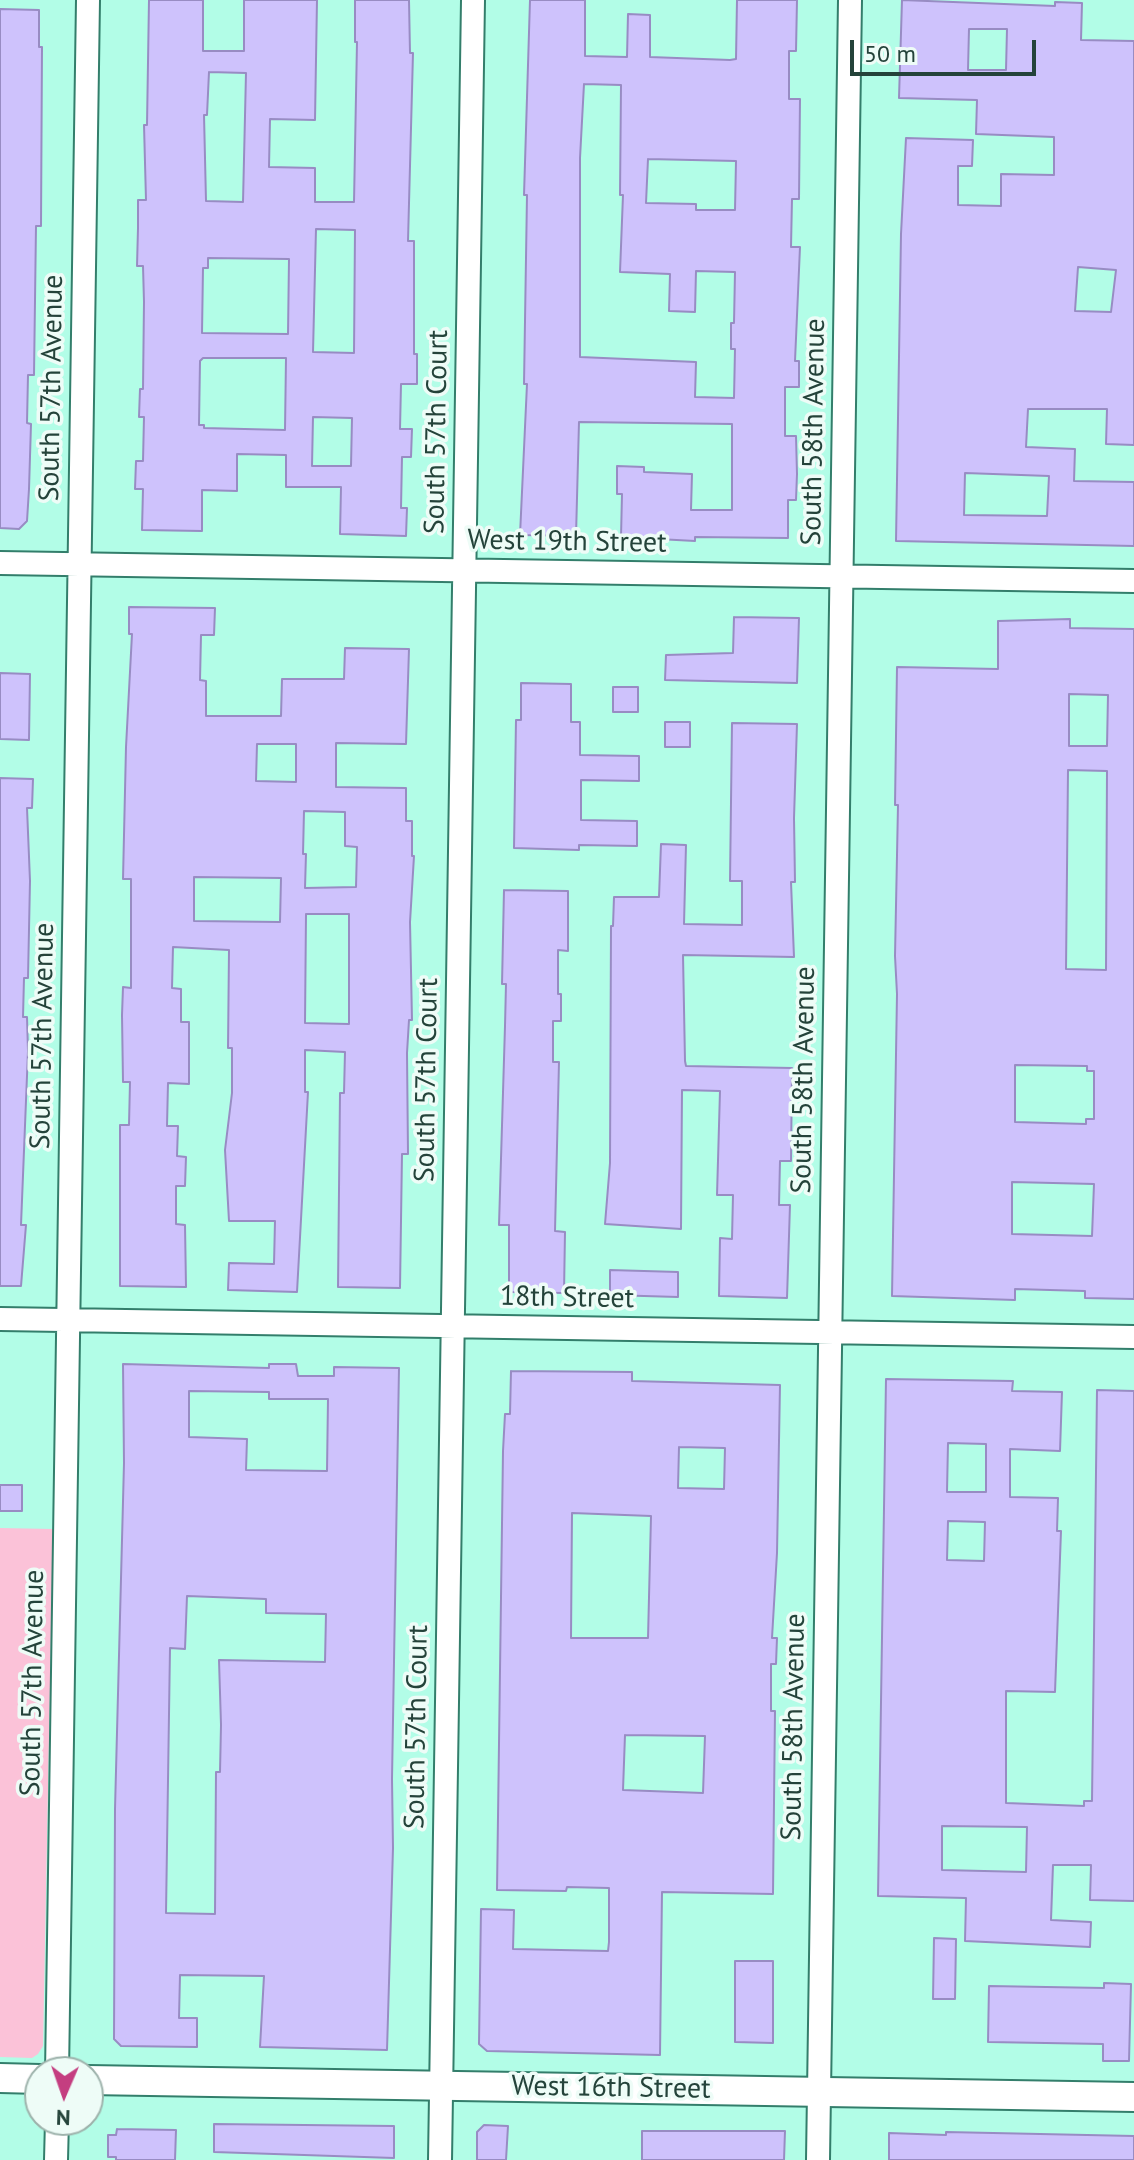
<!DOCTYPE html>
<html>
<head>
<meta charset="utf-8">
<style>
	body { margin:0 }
	#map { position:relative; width:1134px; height:2160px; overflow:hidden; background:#b2fde7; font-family:"PT Sans",sans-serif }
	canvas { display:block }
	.north { position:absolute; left:24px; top:2056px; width:80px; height:80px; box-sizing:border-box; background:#eefcf7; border:2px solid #9db2ab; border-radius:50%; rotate:182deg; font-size:22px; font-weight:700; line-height:32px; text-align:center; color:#24433a }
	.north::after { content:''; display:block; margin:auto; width:28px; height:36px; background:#c43e80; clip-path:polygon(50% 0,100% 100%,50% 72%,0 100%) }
	.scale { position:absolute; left:850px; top:40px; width:186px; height:36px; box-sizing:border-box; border:4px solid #24433a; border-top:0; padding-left:10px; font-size:24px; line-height:28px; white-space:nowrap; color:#24433a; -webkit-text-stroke:6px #eefcf7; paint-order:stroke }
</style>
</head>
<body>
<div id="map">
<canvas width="1134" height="2160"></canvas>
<div class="north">N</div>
<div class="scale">50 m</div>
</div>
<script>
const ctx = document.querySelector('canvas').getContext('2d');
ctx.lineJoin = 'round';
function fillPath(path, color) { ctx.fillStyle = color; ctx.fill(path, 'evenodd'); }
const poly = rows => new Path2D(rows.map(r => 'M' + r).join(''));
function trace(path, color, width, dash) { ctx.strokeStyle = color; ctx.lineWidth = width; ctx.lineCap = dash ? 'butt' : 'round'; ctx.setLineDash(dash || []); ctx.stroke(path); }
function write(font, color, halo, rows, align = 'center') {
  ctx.font = font + ' "PT Sans",sans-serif'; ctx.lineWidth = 7; ctx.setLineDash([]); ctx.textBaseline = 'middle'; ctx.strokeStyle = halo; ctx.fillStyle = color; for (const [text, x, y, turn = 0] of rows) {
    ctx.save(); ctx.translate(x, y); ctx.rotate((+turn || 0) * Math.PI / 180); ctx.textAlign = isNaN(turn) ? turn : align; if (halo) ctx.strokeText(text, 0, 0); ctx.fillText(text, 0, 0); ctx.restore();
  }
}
fillPath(poly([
	[0,1528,53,1529,43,2046,38,2054,32,2058,0,2057]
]), '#fbc2d8');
const building = poly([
	[149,0,203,0,203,51,244,51,244,0,317,0,315,120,270,119,269,167,315,168,315,202,354,202,357,42,355,42,355,0,409,0,410,53,413,53,408,241,414,241,414,354,417,354,417,384,401,384,400,429,412,429,411,457,402,457,401,508,407,508,406,536,340,534,341,487,286,487,286,455,237,454,237,491,202,490,202,531,142,530,143,489,135,489,136,461,143,461,144,417,139,417,140,389,143,389,144,302,143,266,137,266,138,228,138,200,146,200,144,125,147,125,149,0],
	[209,72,246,73,243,202,206,201,204,115,207,115,209,72],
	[316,229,355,230,354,353,313,352,316,229],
	[208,258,289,259,288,334,202,333,203,268,208,268,208,258],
	[203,358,286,358,285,430,204,428,204,425,199,425,200,361,203,358],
	[313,417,352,418,351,466,312,466,313,417],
	[530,0,585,0,585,56,627,57,628,14,650,15,650,57,730,60,736,59,737,0,797,0,796,51,789,51,789,99,800,99,799,199,792,199,791,247,800,247,795,361,799,361,799,387,785,387,785,436,796,436,797,474,796,500,788,500,788,538,695,537,695,541,621,537,622,494,617,494,617,466,644,467,644,472,692,474,691,510,732,510,732,424,579,422,576,536,520,535,527,384,524,384,527,195,524,195,530,0],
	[584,84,621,85,620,195,623,195,620,272,670,274,669,311,695,312,696,271,735,272,734,323,731,323,731,349,735,349,734,398,695,397,696,362,580,357,580,158,584,84],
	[648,159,736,161,735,210,696,210,696,204,646,203,648,159],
	[902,0,1055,6,1055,2,1082,3,1081,40,1134,41,1134,445,1106,444,1107,409,1028,409,1026,447,1075,449,1074,481,1134,482,1134,546,896,541,901,234,906,138,973,140,972,166,958,166,958,205,1001,206,1001,174,1054,175,1054,137,976,134,977,100,899,98,902,0],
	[969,29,1007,29,1006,70,968,70,969,29],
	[1078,267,1116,270,1111,312,1075,311,1078,267],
	[965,473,1049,476,1047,516,964,515,965,473],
	[0,9,39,10,39,47,42,47,41,226,36,226,34,375,28,375,27,423,31,424,29,489,27,521,19,529,0,528,0,9],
	[129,607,215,608,214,635,201,635,200,680,206,681,206,716,281,716,282,679,344,679,345,648,409,649,406,744,336,743,336,787,406,788,406,821,412,821,412,856,414,856,410,922,412,1020,409,1020,407,1053,408,1154,402,1154,400,1288,338,1287,340,1093,344,1093,345,1052,305,1050,305,1092,308,1092,297,1292,228,1290,229,1263,274,1264,275,1221,229,1221,225,1150,232,1093,232,1048,228,1048,229,950,173,947,172,988,181,989,181,1022,189,1022,189,1084,168,1083,167,1126,178,1126,177,1156,186,1157,185,1186,176,1186,176,1224,185,1225,186,1287,120,1286,120,1125,129,1125,130,1082,123,1082,122,1015,123,987,131,988,131,879,123,879,126,747,132,634,129,634,129,607],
	[257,744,296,744,296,782,256,781,257,744],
	[304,811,345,812,345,846,357,847,356,887,305,888,306,854,303,854,304,811],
	[194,877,281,878,280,922,194,921,194,877],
	[306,914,349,914,349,1024,305,1023,306,914],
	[734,617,799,618,797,683,665,680,666,655,733,653,734,617],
	[1070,619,1070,628,1134,629,1134,1299,1085,1298,1085,1291,1015,1289,1015,1300,892,1296,897,994,895,956,898,805,895,805,897,667,998,669,998,621,1070,619],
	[1069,694,1108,695,1107,746,1069,746,1069,694],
	[1068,770,1107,771,1106,970,1066,969,1068,770],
	[1015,1065,1087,1066,1087,1071,1094,1071,1094,1119,1086,1119,1086,1124,1015,1122,1015,1065],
	[1012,1182,1094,1184,1092,1236,1012,1234,1012,1182],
	[0,673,30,674,29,740,0,739,0,673],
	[521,683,571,684,571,722,580,722,580,755,639,756,639,781,581,780,581,820,637,821,637,846,579,845,579,850,514,848,516,720,521,720,521,683],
	[613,687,638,687,638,712,613,712,613,687],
	[665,722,690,722,690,747,665,747,665,722],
	[732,723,797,724,794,818,795,882,791,882,794,957,683,955,685,1061,686,1066,792,1068,791,1161,780,1161,779,1205,790,1205,787,1298,719,1296,720,1238,732,1239,733,1195,717,1195,720,1091,682,1090,681,1229,605,1224,610,1163,611,926,613,926,614,897,659,897,661,844,686,845,684,924,742,925,742,881,730,881,732,723],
	[0,778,33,779,32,808,27,808,30,881,28,978,24,978,23,1017,27,1017,28,1051,21,1225,26,1225,21,1286,0,1286,0,778],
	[504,890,568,891,568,951,558,950,558,994,561,994,561,1021,553,1021,553,1062,559,1062,555,1231,565,1232,564,1293,509,1292,509,1225,499,1225,505,1026,506,984,502,984,504,890],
	[610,1270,678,1272,678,1297,610,1295,610,1270],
	[123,1364,269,1368,269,1364,296,1364,298,1376,334,1376,334,1367,399,1368,392,1779,393,1848,387,2050,260,2047,264,1976,180,1975,179,2018,197,2018,197,2047,121,2046,114,2039,115,1809,124,1463,123,1364],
	[189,1391,269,1392,269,1399,328,1399,327,1471,246,1470,247,1439,189,1437,189,1391],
	[187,1596,266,1599,266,1613,326,1614,325,1662,219,1660,221,1725,220,1772,216,1772,215,1914,166,1913,170,1648,185,1649,187,1596],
	[511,1371,632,1372,632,1381,780,1385,777,1553,772,1638,777,1638,776,1664,771,1664,771,1711,775,1711,773,1894,662,1892,660,2055,487,2051,479,2044,481,1909,514,1910,513,1949,608,1951,609,1942,609,1888,567,1887,566,1891,497,1890,503,1451,505,1414,510,1414,511,1371],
	[679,1447,725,1448,724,1489,678,1488,679,1447],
	[572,1513,651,1516,648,1638,571,1638,572,1513],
	[625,1735,705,1736,703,1793,623,1790,625,1735],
	[886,1379,1013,1381,1012,1391,1062,1392,1060,1451,1010,1449,1010,1497,1058,1498,1057,1531,1061,1531,1055,1692,1006,1691,1006,1803,1084,1806,1084,1801,1092,1801,1097,1390,1134,1391,1134,1901,1090,1900,1091,1865,1053,1865,1051,1920,1091,1922,1090,1947,965,1941,966,1898,878,1896,886,1379],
	[948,1443,986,1444,986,1492,947,1492,948,1443],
	[948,1521,985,1522,984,1561,947,1560,948,1521],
	[942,1826,1027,1827,1026,1872,942,1870,942,1826],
	[0,1485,22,1485,22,1511,0,1511,0,1485],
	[934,1938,956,1939,955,1999,933,1999,934,1938],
	[735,1961,773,1961,773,2043,735,2042,735,1961],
	[1104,1983,1131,1984,1129,2061,1103,2061,1103,2044,988,2042,989,1986,1104,1988,1104,1983],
	[214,2124,394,2126,394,2158,214,2152,214,2124],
	[484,2125,508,2126,506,2160,477,2160,477,2132,484,2125],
	[117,2129,176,2130,175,2160,116,2160,116,2157,108,2157,108,2135,116,2135,117,2129],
	[642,2131,785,2131,784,2160,642,2160,642,2131],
	[946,2132,1134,2136,1134,2160,889,2160,889,2133,946,2135,946,2132]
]);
fillPath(building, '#cec2fc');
trace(building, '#988cc3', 2);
const minor = poly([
	[0,563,1134,581],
	[0,1319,1134,1337],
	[57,2072,88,0],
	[56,2160,57,2120],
	[440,2160,473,0],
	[818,2160,850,0]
]);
const tertiary = poly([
	[0,2078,40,2079],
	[88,2080,1134,2097]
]);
trace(minor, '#337e6b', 26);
trace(tertiary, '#337e6b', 32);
trace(minor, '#fff', 22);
trace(tertiary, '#fff', 28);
write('28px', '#24433a', '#eefcf7', [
	["South 57th Avenue",52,388,-89],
	["South 57th Court",437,432,-89],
	["South 58th Avenue",814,432,-89],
	["West 19th Street",567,542,1],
	["South 57th Avenue",43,1036,-89],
	["South 57th Court",427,1080,-89],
	["South 58th Avenue",804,1080,-89],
	["18th Street",567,1298,1],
	["South 57th Avenue",33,1683,-89],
	["South 57th Court",417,1727,-89],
	["South 58th Avenue",794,1727,-89],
	["West 16th Street",611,2088,1]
]);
</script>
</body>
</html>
